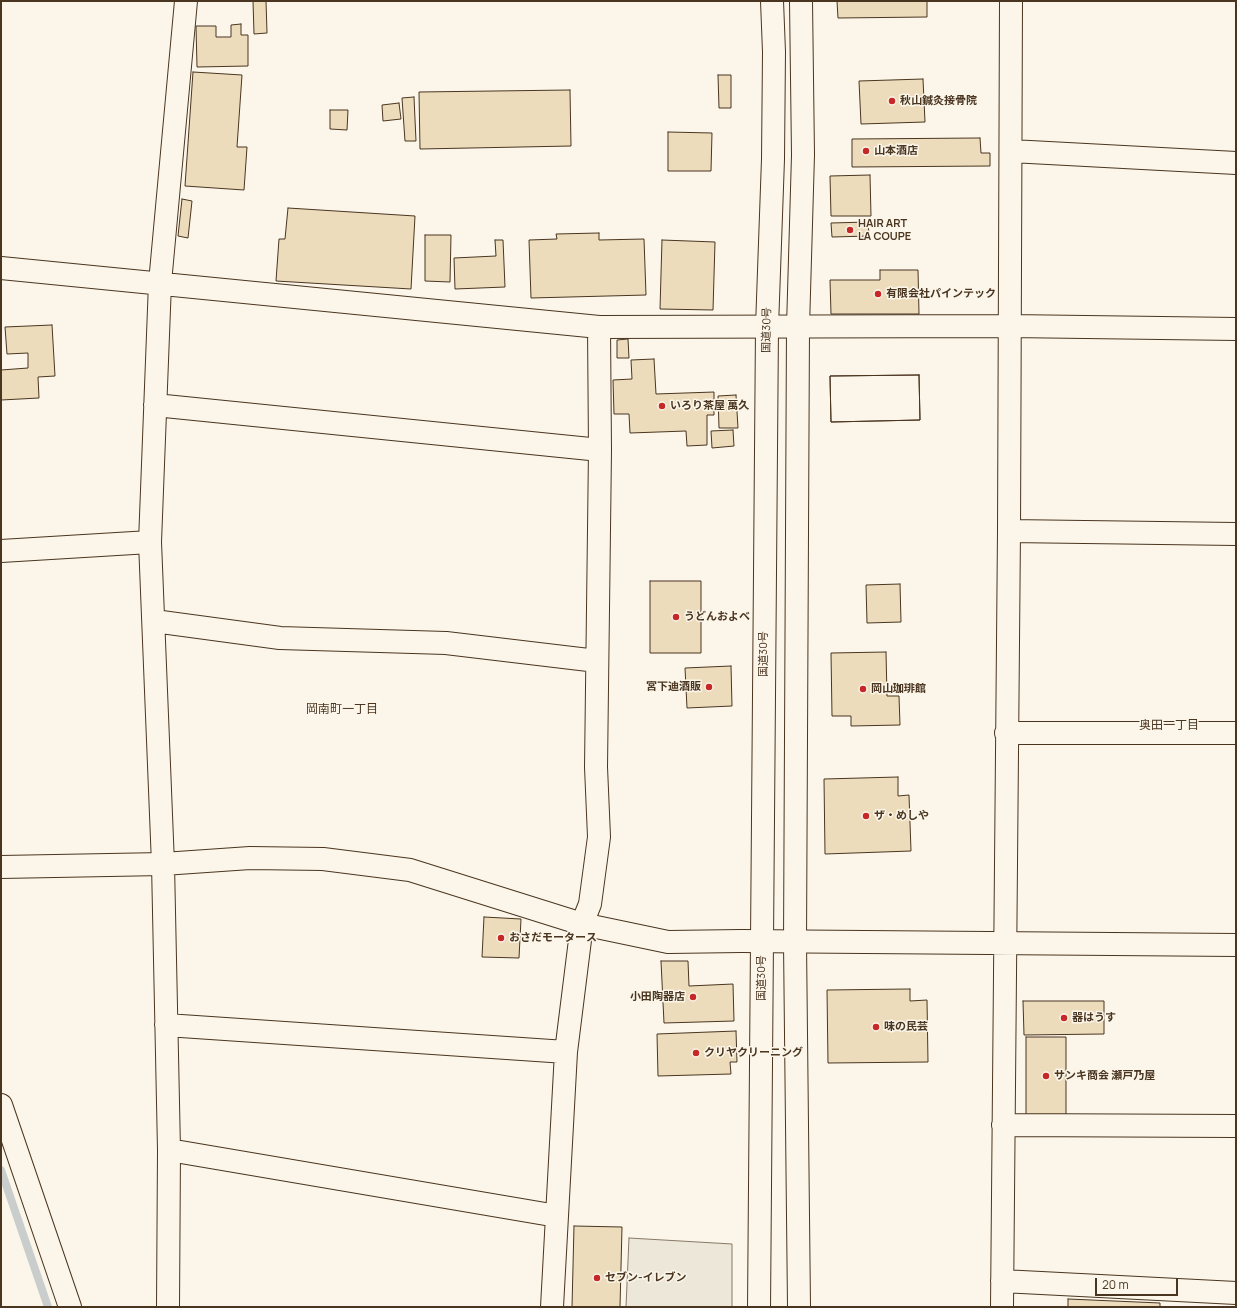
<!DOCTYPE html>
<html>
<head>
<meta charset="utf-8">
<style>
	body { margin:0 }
	#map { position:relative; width:1237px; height:1308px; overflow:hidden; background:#fbf6e9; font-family:Manrope,sans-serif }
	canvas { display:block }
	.frame { position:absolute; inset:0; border:2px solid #4a3520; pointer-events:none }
	.scale { position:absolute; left:1095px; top:1278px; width:83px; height:18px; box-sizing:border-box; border:2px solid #4a3520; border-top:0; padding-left:5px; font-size:12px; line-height:14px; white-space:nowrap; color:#4a3520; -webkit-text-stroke:3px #fbf6e9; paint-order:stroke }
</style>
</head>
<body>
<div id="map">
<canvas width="1237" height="1308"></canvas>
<div class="frame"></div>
<div class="scale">20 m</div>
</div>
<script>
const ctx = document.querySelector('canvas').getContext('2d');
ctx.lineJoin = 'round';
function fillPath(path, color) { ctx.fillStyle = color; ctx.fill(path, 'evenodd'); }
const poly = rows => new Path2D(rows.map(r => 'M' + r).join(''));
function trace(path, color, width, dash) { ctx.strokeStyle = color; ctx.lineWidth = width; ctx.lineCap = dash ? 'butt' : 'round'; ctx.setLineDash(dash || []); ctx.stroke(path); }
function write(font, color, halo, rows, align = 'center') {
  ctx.font = font + ' Manrope,"Noto Sans JP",sans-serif'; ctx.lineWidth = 3; ctx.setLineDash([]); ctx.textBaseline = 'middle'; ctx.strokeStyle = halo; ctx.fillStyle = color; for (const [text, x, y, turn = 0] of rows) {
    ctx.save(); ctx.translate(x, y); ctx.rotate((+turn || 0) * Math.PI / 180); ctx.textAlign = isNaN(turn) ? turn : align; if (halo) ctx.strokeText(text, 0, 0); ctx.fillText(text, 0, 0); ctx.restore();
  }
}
const parking = poly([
	[629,1238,732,1244,732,1307,626,1307,629,1238]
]);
fillPath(parking, '#ede7d9');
trace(parking, '#887966', 1);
trace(poly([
	[1,1170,48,1307]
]), '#c9cecd', 8);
const building = poly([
	[253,1,266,1,267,33,254,34,253,1],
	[837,1,927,1,927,17,838,18,837,1],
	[241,24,241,35,248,35,248,66,197,67,196,26,216,26,216,37,231,37,231,25,241,24],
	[193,72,242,75,237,147,247,147,244,190,185,186,193,72],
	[718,75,731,75,731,108,719,108,718,75],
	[923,79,925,122,861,124,859,81,923,79],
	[570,90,571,146,420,149,419,92,570,90],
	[414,97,416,141,405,141,402,98,414,97],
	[399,103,401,119,383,121,382,105,399,103],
	[330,110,348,110,347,130,330,129,330,110],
	[668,132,712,133,711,171,668,171,668,132],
	[980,138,981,153,990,153,990,166,852,167,852,139,980,138],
	[870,175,871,216,831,216,830,176,870,175],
	[182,199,192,201,188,238,178,236,182,199],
	[288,208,415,216,411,289,276,281,279,239,285,239,288,208],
	[868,222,869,236,832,237,831,223,868,222],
	[599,233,599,240,644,239,646,295,531,298,529,240,557,239,556,234,599,233],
	[425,235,451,235,450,282,425,281,425,235],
	[495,240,503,240,505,287,455,289,454,258,496,256,495,240],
	[662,240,715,242,713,310,660,309,662,240],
	[880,270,918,270,919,314,831,314,830,280,880,280,880,270],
	[52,325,55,376,38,377,39,398,1,400,1,370,28,368,28,353,7,354,5,327,52,325],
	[628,339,629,358,617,358,617,340,628,339],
	[654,359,656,394,714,392,714,415,707,415,707,445,687,446,686,431,630,433,629,414,614,414,613,380,632,379,631,360,654,359],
	[919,375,920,420,831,422,830,376,919,375],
	[919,375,920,420,831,422,830,376,919,375],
	[736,395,738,428,719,428,718,396,736,395],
	[733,430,734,446,712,448,711,431,733,430],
	[650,581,701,581,701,653,650,653,650,581],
	[900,584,901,622,867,623,866,585,900,584],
	[886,652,887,696,899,696,900,725,851,726,851,716,832,716,831,653,886,652],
	[731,666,732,706,687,708,685,668,731,666],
	[898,777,898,796,909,795,911,851,825,854,824,779,898,777],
	[484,917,521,919,519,958,482,957,484,917],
	[661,961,688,961,689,986,733,984,734,1021,664,1023,661,961],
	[910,989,910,1001,927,1000,928,1062,828,1063,827,990,910,989],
	[1023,1001,1104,1001,1104,1034,1024,1035,1023,1001],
	[736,1031,737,1062,730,1062,731,1074,658,1076,657,1034,736,1031],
	[1026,1037,1066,1037,1066,1115,1026,1115,1026,1037],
	[574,1226,622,1227,620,1307,572,1307,574,1226],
	[1068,1299,1160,1303,1160,1307,1068,1307,1068,1299]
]);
fillPath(building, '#ecdcbc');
trace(building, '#4a3520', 1);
const minor = poly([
	[1011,151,1236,163],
	[1,268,599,327,1010,326,1236,329],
	[155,405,600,450],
	[1009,531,1236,534],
	[1,551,150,542],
	[154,621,280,638,446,643,597,661],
	[1006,733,1236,733],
	[1,867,163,864,250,858,323,859,410,870,582,924,668,942,741,941,1236,945],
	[166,1025,566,1052],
	[1,1105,70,1307],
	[1003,1125,1236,1126],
	[169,1150,557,1216],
	[1002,1281,1236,1293],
	[168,1307,169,1150,163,864,150,542,160,283,186,1],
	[552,1307,566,1052,582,924,590,904,599,837,596,767,600,450,599,327],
	[1002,1307,1009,531,1011,1]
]);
const highway = poly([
	[759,1307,767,327,773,159,774,52,772,1],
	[799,1307,795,943,798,327,803,155,801,1]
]);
trace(minor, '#4a3520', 24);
trace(highway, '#4a3520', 24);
trace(minor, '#fbf6e9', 22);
trace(highway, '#fbf6e9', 22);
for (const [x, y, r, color] of [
	[892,101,4,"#c62828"],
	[866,151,4,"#c62828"],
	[850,230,4,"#c62828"],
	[878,294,4,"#c62828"],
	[662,406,4,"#c62828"],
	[676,617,4,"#c62828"],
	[709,687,4,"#c62828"],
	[863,689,4,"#c62828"],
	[866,816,4,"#c62828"],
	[501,938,4,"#c62828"],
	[693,997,4,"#c62828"],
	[1064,1018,4,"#c62828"],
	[876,1027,4,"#c62828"],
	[696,1053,4,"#c62828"],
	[1046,1076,4,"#c62828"],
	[597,1278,4,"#c62828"]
]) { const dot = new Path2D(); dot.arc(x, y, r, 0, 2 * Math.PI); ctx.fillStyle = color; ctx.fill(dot); trace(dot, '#fbf6e9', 1.5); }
write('bold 11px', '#4a3520', '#fbf6e9', [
	["秋山鍼灸接骨院",900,101],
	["山本酒店",874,151],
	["HAIR ART",858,224],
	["LA COUPE",858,237],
	["有限会社パインテック",886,294],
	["いろり茶屋 萬久",670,406],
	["うどんおよべ",684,617],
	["宮下迪酒販",701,687,"right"],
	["岡山珈琲館",871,689],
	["ザ・めしや",874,816],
	["おさだモータース",509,938],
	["小田陶器店",685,997,"right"],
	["器はうす",1072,1018],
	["味の民芸",884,1027],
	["クリヤクリーニング",704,1053],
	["サンキ商会 瀬戸乃屋",1054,1076],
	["セブン-イレブン",605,1278]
], 'left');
write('11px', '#4a3520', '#fbf6e9', [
	["国道30号",767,330,-89],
	["国道30号",764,654,-90],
	["国道30号",762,978,-90]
]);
write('12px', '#4a3520', '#fbf6e9', [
	["岡南町一丁目",342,710],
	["奥田一丁目",1169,726]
]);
</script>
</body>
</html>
